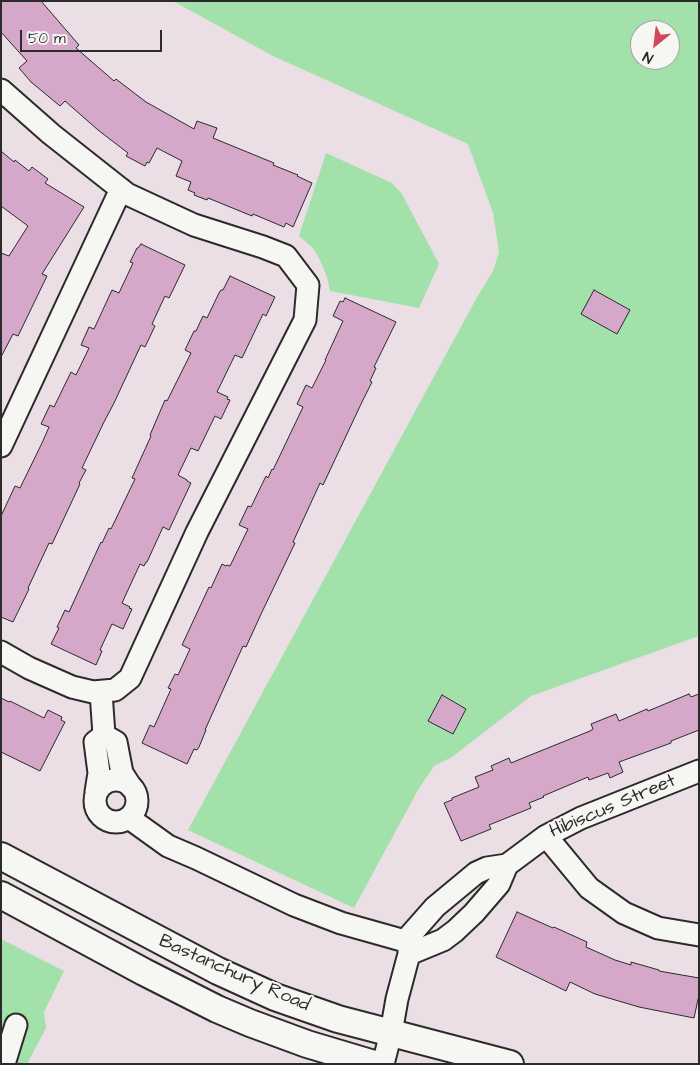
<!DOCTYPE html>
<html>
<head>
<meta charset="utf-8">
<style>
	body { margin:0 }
	#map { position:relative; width:700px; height:1065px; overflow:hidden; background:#ecdee5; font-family:"Architects Daughter",sans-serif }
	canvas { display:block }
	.frame { position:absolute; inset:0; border:2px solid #2b2b2b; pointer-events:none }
	.north { position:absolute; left:630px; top:20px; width:50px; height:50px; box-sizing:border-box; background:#f6f6f2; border:1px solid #a5a5a2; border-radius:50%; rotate:209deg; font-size:14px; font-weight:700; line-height:20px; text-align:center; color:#2b2b2b }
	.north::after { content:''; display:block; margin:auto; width:18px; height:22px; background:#d1495b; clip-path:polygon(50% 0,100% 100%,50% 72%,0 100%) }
	.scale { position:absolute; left:20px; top:30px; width:142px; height:22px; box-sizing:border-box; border:2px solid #2b2b2b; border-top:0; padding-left:6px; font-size:15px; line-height:18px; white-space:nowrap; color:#2b2b2b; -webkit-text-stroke:4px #f6f6f2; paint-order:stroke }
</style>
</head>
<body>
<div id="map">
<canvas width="700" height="1065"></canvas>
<div class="frame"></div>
<div class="north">N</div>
<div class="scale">50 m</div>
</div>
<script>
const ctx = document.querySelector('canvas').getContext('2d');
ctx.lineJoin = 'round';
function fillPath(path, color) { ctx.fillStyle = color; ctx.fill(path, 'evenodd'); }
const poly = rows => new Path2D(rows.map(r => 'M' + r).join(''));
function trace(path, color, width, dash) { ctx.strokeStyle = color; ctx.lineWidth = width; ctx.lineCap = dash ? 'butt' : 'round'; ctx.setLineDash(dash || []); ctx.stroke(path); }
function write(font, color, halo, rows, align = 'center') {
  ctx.font = font + ' "Architects Daughter",sans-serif'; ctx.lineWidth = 4; ctx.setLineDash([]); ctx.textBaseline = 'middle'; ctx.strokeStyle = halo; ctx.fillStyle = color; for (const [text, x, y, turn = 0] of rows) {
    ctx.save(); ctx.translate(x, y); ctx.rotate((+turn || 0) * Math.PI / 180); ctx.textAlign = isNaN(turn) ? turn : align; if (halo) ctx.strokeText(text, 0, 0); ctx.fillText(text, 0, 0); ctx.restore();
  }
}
fillPath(poly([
	[173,1,699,1,699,636,531,696,452,757,434,766,418,790,354,908,188,830,476,299,493,271,499,252,493,213,468,144,273,56],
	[640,30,670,30,670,60,640,60],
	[326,153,392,183,402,194,439,264,419,308,330,291,327,277,320,260,313,248,299,236],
	[1,939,64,971,44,1012,46,1028,27,1064,1,1064]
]), '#a2e1a9');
const building = poly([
	[1,1,41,1,79,45,76,48,114,81,116,79,146,102,194,129,197,121,217,128,213,138,274,163,273,165,298,175,297,176,312,183,293,227,286,223,284,227,253,214,252,216,208,198,207,200,194,195,195,193,188,190,191,182,176,176,182,161,157,148,149,163,147,162,145,166,126,156,128,153,98,130,65,101,60,106,31,82,19,68,27,61,1,32,1,1],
	[1,151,14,162,15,160,29,171,32,167,48,179,45,183,84,207,42,274,47,276,18,336,13,334,1,357,1,253,9,256,28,226,1,206,1,151],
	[141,244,185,265,169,298,165,296,152,324,155,326,145,347,141,345,114,403,104,422,82,468,86,470,79,483,80,484,52,544,49,543,28,588,29,589,13,622,1,617,1,516,15,486,20,488,42,443,49,427,41,424,50,405,54,407,71,372,76,375,89,348,81,345,89,327,94,329,112,290,119,293,133,263,130,262,137,248,138,248,141,244],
	[230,276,275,297,266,316,263,314,242,358,235,355,217,392,228,397,227,399,230,400,221,419,215,416,198,451,191,448,178,475,187,480,187,481,191,483,169,530,163,527,147,562,146,562,144,566,140,564,122,603,130,607,129,608,132,609,123,629,112,624,100,650,102,651,96,665,51,644,59,628,57,627,65,610,69,612,101,542,102,543,109,528,111,529,135,479,132,478,151,436,150,435,165,400,167,401,191,353,185,350,194,331,196,331,203,316,207,318,219,293,221,290,223,290,230,276],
	[594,290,630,310,617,334,581,314,594,290],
	[345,298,396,322,374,367,376,368,370,381,372,382,362,402,323,485,320,483,293,542,295,543,262,612,246,647,243,646,223,690,205,730,206,730,199,747,197,750,194,749,187,764,142,743,150,725,154,727,171,689,168,688,175,674,178,675,190,649,182,645,209,587,211,588,222,564,226,566,227,565,230,566,248,529,239,525,248,506,251,507,266,476,268,478,272,469,273,470,303,407,297,404,306,385,312,388,326,360,325,360,343,321,333,316,340,301,343,302,345,298],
	[689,694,691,697,699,694,699,730,671,741,671,743,619,762,623,772,610,778,608,773,589,780,588,777,543,796,544,797,529,803,531,808,489,825,491,829,461,841,444,803,452,800,452,798,479,787,475,777,493,770,491,766,509,758,511,763,528,756,590,731,593,729,591,724,616,714,619,721,647,709,648,711,689,694],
	[442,695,466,709,453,734,428,721,442,695],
	[1,698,9,702,10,701,44,718,48,710,62,717,61,720,65,722,40,771,1,752,1,698],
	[517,912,553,928,554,927,587,942,586,947,615,960,631,965,631,962,659,970,659,971,699,978,699,995,694,1018,639,1007,595,994,570,982,566,991,496,957,517,912]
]);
fillPath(building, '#d5a7c8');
trace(building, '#2b2b2b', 1);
const minor = poly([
	[1,90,51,134,127,194,194,225,263,247,286,256,308,285,305,320,197,532,130,678,115,690,93,692,72,687,29,668,1,652],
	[1,446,121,189],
	[101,692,104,735],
	[104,735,116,742,122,773,131,787],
	'95 801a21 21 0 1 1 42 0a21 21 0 1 1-42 0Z',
	[96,792,99,773,95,742,104,735],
	[129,818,168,846,196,858,294,905,341,923,405,941],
	[546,836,589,888,624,913,658,928,699,935],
	[405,941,435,907,476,873,487,868,507,865],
	[409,954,443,940,455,931,474,913,499,884,507,865,546,836,581,818,699,771],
	[4,1064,16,1025],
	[383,1064,391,1033,397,999,409,954,409,947,405,941]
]);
const major = poly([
	[1,856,218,971,275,997,338,1019,510,1064],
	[1,895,144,972,217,1009,250,1023,307,1044,374,1064]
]);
trace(minor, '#2b2b2b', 25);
trace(major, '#2b2b2b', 30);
trace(minor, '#f6f6f2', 21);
trace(major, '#f6f6f2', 26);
write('19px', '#2b2b2b', '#f6f6f2', [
	["Hibiscus Street",613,807,-23],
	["Bastanchury Road",234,974,24]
]);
</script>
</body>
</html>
